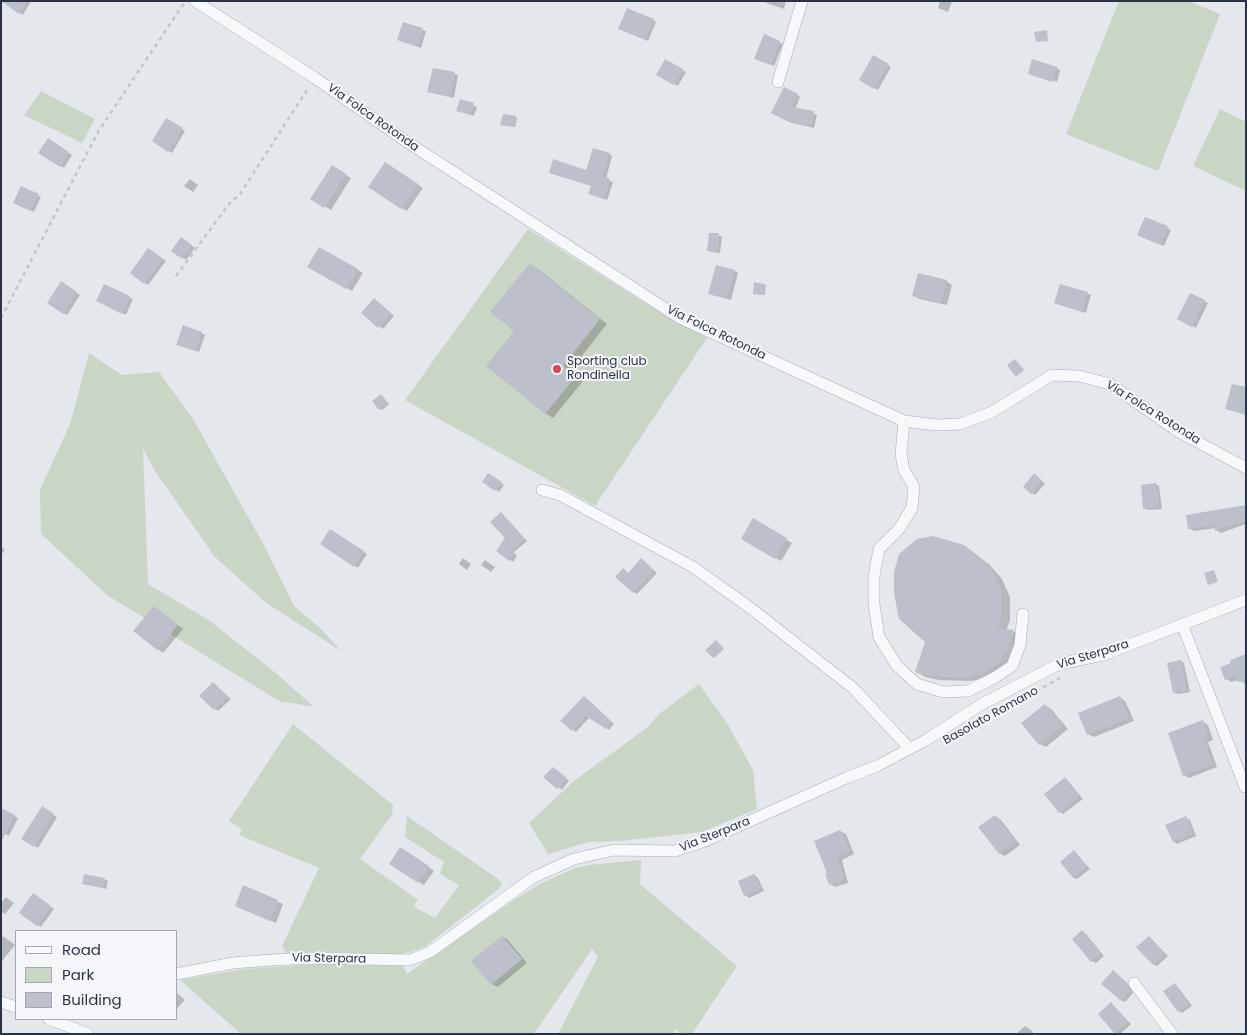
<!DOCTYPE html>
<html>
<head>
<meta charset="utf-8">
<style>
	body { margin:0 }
	#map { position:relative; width:1247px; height:1035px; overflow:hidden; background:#e4e7ec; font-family:Poppins,sans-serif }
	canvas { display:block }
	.frame { position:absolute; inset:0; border:2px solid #2b3445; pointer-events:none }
	.legend { position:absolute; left:15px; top:930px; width:162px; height:90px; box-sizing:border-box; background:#f4f6f9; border:1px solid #a4a8b1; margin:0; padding:6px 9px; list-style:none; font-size:15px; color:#2b3445 }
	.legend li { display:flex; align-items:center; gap:10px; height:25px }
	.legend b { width:25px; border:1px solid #a4a8b1 }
</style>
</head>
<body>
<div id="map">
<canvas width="1247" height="1035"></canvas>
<div class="frame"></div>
<ul class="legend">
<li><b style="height:6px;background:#f7f8fa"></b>Road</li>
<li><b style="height:14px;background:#c9d6c5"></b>Park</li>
<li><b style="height:14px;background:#bbc0ca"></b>Building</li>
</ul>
</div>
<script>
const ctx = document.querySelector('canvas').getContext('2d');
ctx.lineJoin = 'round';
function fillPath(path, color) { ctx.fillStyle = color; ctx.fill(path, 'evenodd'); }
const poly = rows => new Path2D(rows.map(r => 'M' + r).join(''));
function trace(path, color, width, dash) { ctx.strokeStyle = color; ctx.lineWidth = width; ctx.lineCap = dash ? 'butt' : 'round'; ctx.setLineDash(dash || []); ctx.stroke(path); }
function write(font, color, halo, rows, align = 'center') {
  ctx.font = font + ' Poppins,sans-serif'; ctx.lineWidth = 4; ctx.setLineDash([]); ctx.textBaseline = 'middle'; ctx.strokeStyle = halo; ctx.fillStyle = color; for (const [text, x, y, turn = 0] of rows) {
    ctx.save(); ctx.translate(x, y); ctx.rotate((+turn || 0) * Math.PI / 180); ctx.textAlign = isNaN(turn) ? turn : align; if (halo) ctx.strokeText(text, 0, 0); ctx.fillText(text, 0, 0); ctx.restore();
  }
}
fillPath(poly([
	[1119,1,1188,1,1220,14,1158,171,1066,134],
	[41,91,95,119,82,143,24,115],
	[1220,109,1246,122,1246,191,1193,166],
	[528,229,651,307,707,338,595,506,405,400],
	[89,353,122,375,159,372,193,419,265,547,294,606,321,629,341,651,265,602,215,557,155,471,143,449,148,584,210,621,277,674,314,707,279,701,107,595,41,534,40,490,70,424],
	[699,684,727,723,753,770,757,809,702,832,620,841,589,842,548,854,529,823,575,780,648,727,659,714],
	[293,724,393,805,392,815,360,859,418,900,414,907,435,918,459,885,440,874,444,862,405,837,407,816,498,879,502,884,500,888,426,946,410,952,397,955,335,952,286,953,282,946,319,868,239,835,242,829,229,821],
	[641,860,640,884,737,966,692,1034,681,1034,676,1029,673,1034,558,1034,598,957,592,949,534,1034,241,1034,180,980,244,969,330,963,403,966,407,974,517,898,542,883,575,868,589,865]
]), '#c9d6c5');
fillPath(poly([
	[8,1,31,1,23,15,6,4],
	[761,1,786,1,784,9],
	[940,1,952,1,948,12,938,8],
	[653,20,656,22,648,41,623,30],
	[404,23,426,31,421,48,399,40],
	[765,36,783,44,774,66,759,60],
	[873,57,891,67,878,90,861,79],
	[666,61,686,72,678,86,658,75],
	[1057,68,1060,70,1057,82,1031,74],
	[434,69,458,75,454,98,429,92],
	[797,95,800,97,795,109,817,115,814,128,797,124,776,115],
	[461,100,477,107,474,116,461,112],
	[504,115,517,118,515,127,503,125],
	[167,120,185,131,172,153,153,141],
	[48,140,72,155,64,168,40,152],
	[609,154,612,156,606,179,613,182,607,200,593,195,592,186,587,172],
	[332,166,351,178,331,210,312,198],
	[391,167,423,188,407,211,402,208],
	[190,179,198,185,193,192,184,186],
	[22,188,41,197,34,212,15,202],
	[1167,228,1171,230,1164,246,1142,237],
	[718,235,722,237,720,253,712,252,708,250],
	[185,241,195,248,186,260,173,251],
	[319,248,363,273,352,291,309,267],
	[152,251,166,261,148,285,131,273],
	[538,269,607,324,570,371,583,381,553,418,545,413,516,331],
	[735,271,738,273,731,300,710,294],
	[946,281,952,285,947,305,919,299,913,295],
	[62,283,80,295,67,315,48,303],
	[756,284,766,285,765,295,756,294],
	[105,285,133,299,126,315,101,303],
	[1061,285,1091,295,1086,313,1055,303],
	[1191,295,1208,303,1196,328,1179,319],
	[378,302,394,316,383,329,363,313],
	[202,333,205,335,199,352,181,346],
	[382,396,389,404,382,410,380,409],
	[492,476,504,485,499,492,484,482],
	[1038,477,1045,484,1035,495,1032,493],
	[1156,484,1159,486,1162,509,1148,510,1145,508],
	[1246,506,1246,524,1221,533,1216,530,1216,528,1194,531,1189,528],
	[502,514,527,541,513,553,517,556,513,562,498,551,507,538],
	[753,520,792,543,781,561,742,538],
	[330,530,367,554,358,568,339,556],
	[1,547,5,550,1,555],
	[964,547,989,564,1002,579,1010,597,1010,620,1006,631,1013,631,1021,636,1007,667,989,678,970,681,939,680,925,677,917,672],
	[463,558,471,564,467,570,459,564],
	[485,560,495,567,491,572,481,565],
	[644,562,657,573,637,594,634,592,624,570,629,574],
	[154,607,183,629,163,653,135,631],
	[717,642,724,649,715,657,714,657],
	[1246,655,1246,684,1238,680,1232,682,1226,679,1233,663],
	[1181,661,1184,663,1190,692,1178,694,1174,692],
	[213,683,231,699,218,711,201,696],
	[585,697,614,724,609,730,590,717,576,732,562,721],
	[1120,698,1125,701,1134,721,1094,737,1088,734],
	[1045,705,1051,709,1068,729,1046,747,1040,744],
	[1203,722,1208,725,1213,740,1208,742,1217,767,1189,778,1184,775],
	[556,770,569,781,562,790,545,777],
	[1065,779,1068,781,1083,799,1063,814,1060,812],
	[42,808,57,817,38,848,23,839],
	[1,809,18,818,9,836,1,832],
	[995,816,1001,820,1020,845,1005,856,999,853],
	[1186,818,1190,820,1196,836,1177,844,1174,842],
	[840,831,846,834,854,854,842,860,848,883,835,887,830,884,829,873],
	[406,852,434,871,424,885,419,882],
	[1074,852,1090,869,1077,879,1073,877],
	[754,875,758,878,764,891,749,898,745,895],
	[104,879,108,881,106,889,84,883],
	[244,887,283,904,276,923,242,909],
	[37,896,54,909,41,927,38,925],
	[6,897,14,903,5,914,1,911,1,903],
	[1082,932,1086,934,1104,956,1096,963,1092,961],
	[3,936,15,945,2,961,1,939],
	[503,937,508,940,527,963,498,987,492,984],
	[1149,937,1168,956,1157,966,1153,964],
	[1117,974,1130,986,1133,993,1125,1002,1121,1000],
	[1175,985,1178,987,1192,1006,1182,1013,1179,1011],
	[176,992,185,1000,176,1009],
	[1111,1004,1131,1024,1120,1034,1116,1033],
	[1025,1026,1030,1029,1034,1034,1016,1034]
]), '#0003');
fillPath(poly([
	[1,1,27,1,19,14],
	[627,8,654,19,645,40,618,29],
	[403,22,423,28,418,47,397,40],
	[1047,30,1048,41,1036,42,1034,32],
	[764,34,780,41,771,65,754,59],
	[873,55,889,64,874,89,859,80],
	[665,59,683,69,674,85,656,75],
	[1032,59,1057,67,1052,82,1028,74],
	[433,68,455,72,450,97,427,92],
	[784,87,798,94,791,107,814,111,811,127,791,123,771,113],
	[460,99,474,103,471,115,456,111],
	[503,114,516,116,514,127,500,125],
	[166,118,183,128,168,152,152,141],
	[48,138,69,152,60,167,38,153],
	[593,148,610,153,603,176,610,179,604,199,588,194,591,186,549,173,553,159,586,170],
	[385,162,418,184,401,209,368,187],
	[332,165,346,174,324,208,310,199],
	[21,186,39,194,30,211,13,203],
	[1145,217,1168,226,1160,245,1137,235],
	[709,233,719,233,717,252,707,251],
	[181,237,192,245,182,259,171,251],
	[319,247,358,269,346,289,307,267],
	[148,248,163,259,144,284,130,273],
	[530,263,600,319,563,366,576,376,545,414,486,366,514,331,490,312],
	[716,265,735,270,727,299,708,294],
	[918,273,947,280,941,303,912,296],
	[61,281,77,292,63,314,47,303],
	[754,282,765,284,764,295,753,294],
	[104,284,130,296,122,314,96,301],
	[1060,284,1088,292,1082,312,1054,303],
	[1190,293,1205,300,1192,327,1177,319],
	[374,298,391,313,378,328,361,313],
	[183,325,202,332,196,351,176,345],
	[1015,359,1024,370,1016,377,1007,365],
	[1232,384,1246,387,1246,415,1225,409],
	[381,394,388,403,379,410,372,401],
	[488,473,502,482,495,491,482,482],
	[1034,473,1042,481,1031,494,1023,487],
	[1156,483,1159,507,1143,509,1141,485],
	[1246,505,1246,522,1239,522,1215,531,1214,525,1188,529,1186,515],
	[501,512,525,539,512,551,515,553,509,561,496,551,505,538,490,522],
	[753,518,787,538,775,559,741,539],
	[330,529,364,551,354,567,320,544],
	[933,536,964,545,981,558,994,573,1002,591,1002,615,997,628,1014,630,1009,648,999,663,981,674,961,678,930,676,915,672,925,642,899,619,894,593,894,572,899,554,917,539],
	[641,558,654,570,633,593,615,577,623,568,628,573],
	[1214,570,1218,582,1208,585,1204,573],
	[154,606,178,625,157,650,133,631],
	[716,640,723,648,713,658,705,650],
	[1246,654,1246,679,1238,682,1234,676,1225,680,1220,667,1231,663,1230,660],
	[1181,660,1187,690,1173,693,1167,663],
	[213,682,228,697,214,710,199,696],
	[584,696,611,721,606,729,586,716,572,731,560,721],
	[1120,696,1129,718,1087,735,1078,713],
	[1045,704,1063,725,1039,745,1021,723],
	[1203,720,1209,738,1204,739,1213,764,1183,776,1168,733],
	[553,767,567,778,557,789,543,777],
	[1065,777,1080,796,1059,813,1044,794],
	[42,806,54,814,34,847,21,839],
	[1,808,15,815,1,842],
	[995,815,1015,841,999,854,978,827],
	[1186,816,1193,834,1173,842,1165,825],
	[840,830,850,851,837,857,844,880,829,885,825,873,827,873,814,841],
	[400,847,429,866,418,883,389,864],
	[1074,850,1087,866,1073,878,1060,862],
	[84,874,105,878,103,888,82,884],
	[754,874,761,889,744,896,738,881],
	[243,885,278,900,270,921,235,906],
	[33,893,51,906,37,926,19,913],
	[1082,930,1101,953,1091,962,1072,939],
	[502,936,522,959,491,985,471,961],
	[1149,936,1165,953,1153,965,1136,947],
	[1113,970,1127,983,1130,991,1121,1001,1101,984],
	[1175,983,1189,1004,1178,1012,1163,991],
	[1111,1002,1128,1022,1115,1034,1098,1014]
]), '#bbc0ca');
const minor = poly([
	[195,1,315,78,407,142,680,318,904,421,936,425,960,424,992,412,1052,375,1079,376,1110,384,1179,432,1246,468],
	[778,82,802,1],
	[904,421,901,454,904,470,914,487,912,508,899,529,879,549,874,576,874,604,879,637,897,666,917,684,943,692,968,691,994,678,1012,666,1020,645,1023,614],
	[542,490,560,495,693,567,749,607,853,688,910,749],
	[1182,624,1245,787],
	[176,974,233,963,272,960,308,958,410,960,430,952,534,877,574,859,614,850,675,851,705,841,846,778,877,766,926,740,982,704,1059,664,1103,655,1246,600],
	[1134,983,1172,1034],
	[1,1002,16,1007],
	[49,1019,88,1034]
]);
trace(minor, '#a9aeb7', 12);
trace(poly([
	[176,276,229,204,240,194,309,87],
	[1,318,98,132,184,3],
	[966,730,1060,678]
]), '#c2c5cb', 2.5, [4, 4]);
trace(minor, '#f7f8fa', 11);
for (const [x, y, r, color] of [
	[557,369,5,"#d1495b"]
]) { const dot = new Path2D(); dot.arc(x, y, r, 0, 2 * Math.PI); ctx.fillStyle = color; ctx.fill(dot); trace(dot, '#f4f6f9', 2); }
write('12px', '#2b3445', '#f4f6f9', [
	["Via Folca Rotonda",373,118,35],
	["Via Folca Rotonda",716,333,26],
	["Via Folca Rotonda",1153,413,32],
	["Via Sterpara",1093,655,-17],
	["Basolato Romano",991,716,-29],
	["Via Sterpara",715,835,-22],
	["Via Sterpara",329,959,1]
]);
write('12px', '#2b3445', '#f4f6f9', [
	["Sporting club",567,362],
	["Rondinella",567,376]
], 'left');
</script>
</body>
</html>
